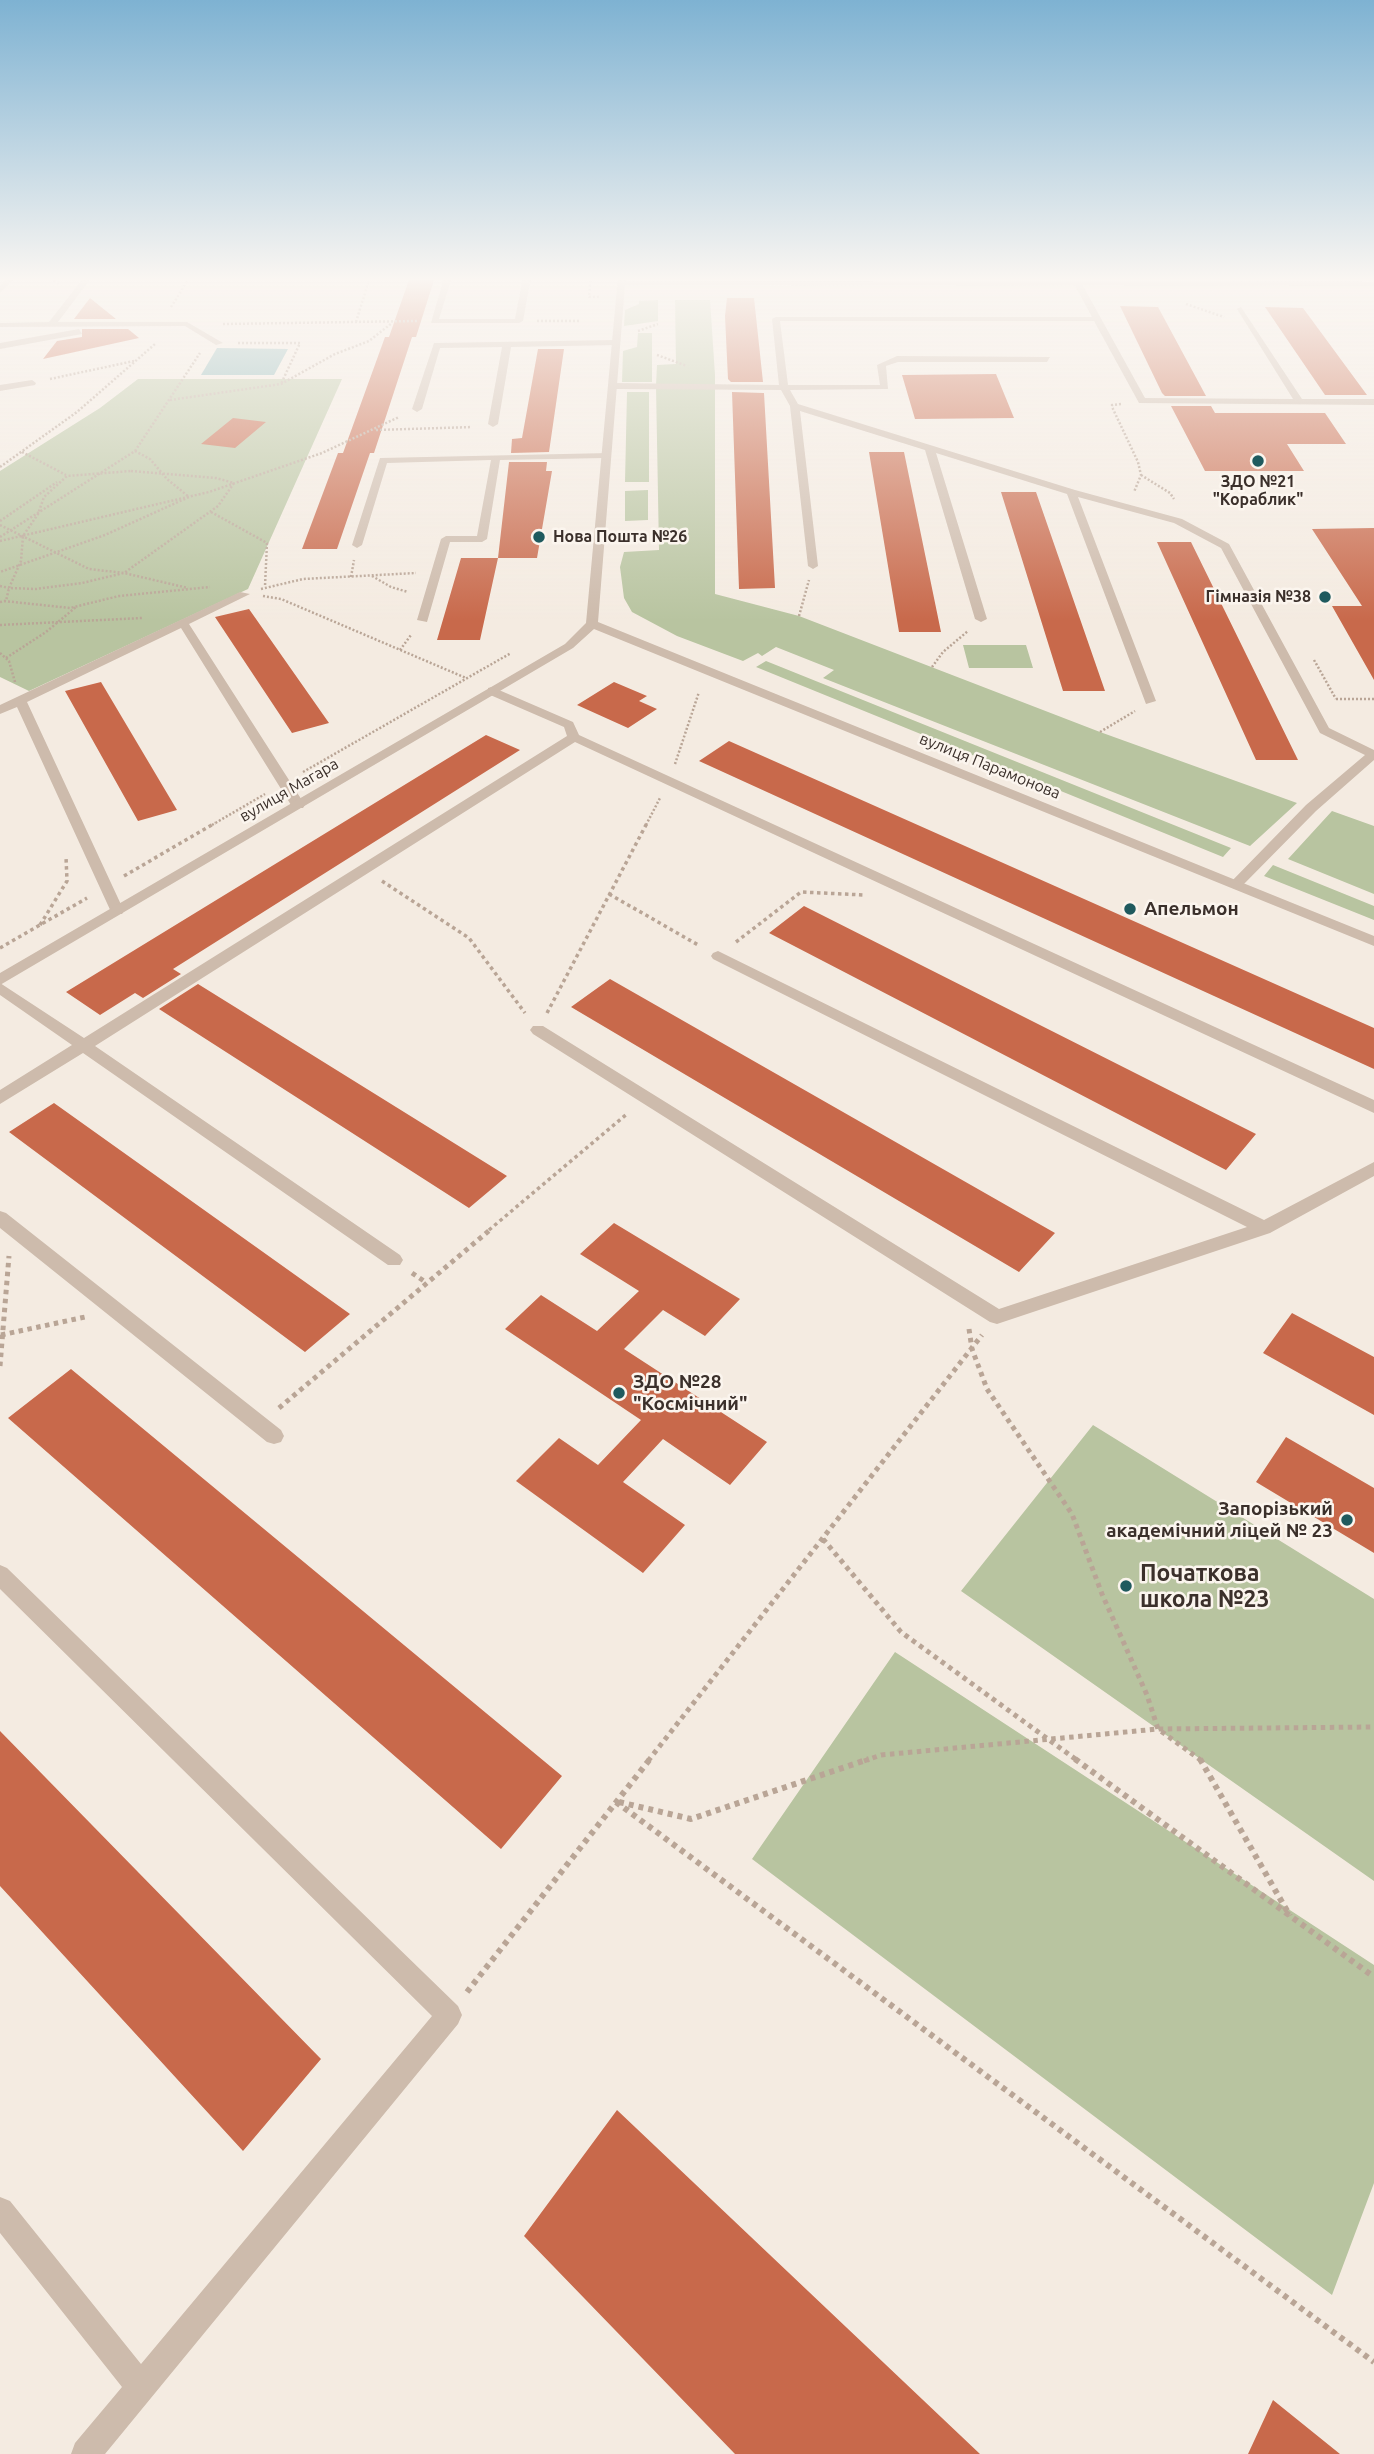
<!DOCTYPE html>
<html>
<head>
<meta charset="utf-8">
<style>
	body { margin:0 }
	canvas { display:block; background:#f4ebe1 }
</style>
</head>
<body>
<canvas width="1374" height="2454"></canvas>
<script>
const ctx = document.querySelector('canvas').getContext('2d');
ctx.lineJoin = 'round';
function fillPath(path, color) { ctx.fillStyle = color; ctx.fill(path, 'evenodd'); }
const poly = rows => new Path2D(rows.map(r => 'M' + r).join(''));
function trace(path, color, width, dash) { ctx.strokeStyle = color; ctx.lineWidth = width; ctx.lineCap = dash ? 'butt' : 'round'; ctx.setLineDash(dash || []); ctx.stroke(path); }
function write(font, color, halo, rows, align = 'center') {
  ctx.font = font + ' Ubuntu,sans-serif'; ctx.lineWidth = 5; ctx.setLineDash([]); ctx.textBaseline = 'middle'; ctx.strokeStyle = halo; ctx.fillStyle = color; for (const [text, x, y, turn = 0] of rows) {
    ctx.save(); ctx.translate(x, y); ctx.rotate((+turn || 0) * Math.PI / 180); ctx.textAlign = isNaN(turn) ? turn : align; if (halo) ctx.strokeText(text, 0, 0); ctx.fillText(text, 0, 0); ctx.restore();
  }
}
fillPath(poly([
	[927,277,1374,277,1374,280,927,279],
	[658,300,658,321,624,326,625,310,639,304,639,301],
	[675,300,710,300,715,375,715,594,799,616,1100,732,1297,803,1250,846,823,678,834,670,776,647,762,656,758,653,743,661,677,636,632,612,624,598,620,567,624,552,659,550,656,386,657,365,676,364],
	[638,333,652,333,652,382,622,382,623,351,637,347],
	[138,379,342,379,248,589,29,691,0,677,0,471,100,408],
	[627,392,649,392,649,482,625,482],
	[648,490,648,520,625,521,625,491],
	[963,645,1026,645,1033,668,969,668],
	[766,661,1231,848,1223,857,756,667],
	[1332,811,1374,826,1374,894,1288,859],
	[1273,865,1374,906,1374,920,1264,876],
	[1093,1425,1374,1599,1374,1881,961,1591],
	[895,1652,1374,1965,1374,2183,1332,2295,752,1859]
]), '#b8c4a0');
fillPath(poly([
	[217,348,288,349,274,375,201,375]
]), '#7fb0b2');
fillPath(poly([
	[410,277,435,277,416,337,412,337,374,453,370,453,337,549,302,549,338,453,343,453,385,337,389,337],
	[90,298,116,319,74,319],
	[727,298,754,298,763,382,731,382,728,379,725,316],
	[1120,306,1158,307,1206,396,1165,396,1162,393],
	[1265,307,1303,308,1367,395,1325,395],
	[82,329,128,329,139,338,43,359,57,341,82,337],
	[538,349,564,349,549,452,511,453,512,439,522,438],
	[996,374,1014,418,915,419,902,375],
	[732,392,764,393,775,588,739,589],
	[1171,406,1211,406,1215,413,1325,413,1346,444,1287,444,1304,471,1205,471],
	[233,418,266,422,235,448,201,444],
	[869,452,904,452,941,632,899,632],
	[509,462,547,462,546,471,552,471,537,558,498,558],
	[1001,492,1036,492,1105,691,1063,691],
	[1374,528,1374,680,1332,606,1362,606,1312,529],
	[1157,542,1191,542,1298,760,1256,760],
	[461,558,498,558,480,640,437,640],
	[249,609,329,723,292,733,215,617],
	[101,682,177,810,138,821,65,691],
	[614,682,647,696,639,701,657,709,628,728,577,705],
	[486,735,520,750,173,969,181,974,143,998,135,993,100,1015,66,992],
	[729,741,1374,1028,1374,1069,699,761],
	[804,906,1256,1134,1226,1170,769,933],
	[610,979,1055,1233,1019,1272,571,1007],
	[198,984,507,1176,469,1208,159,1009],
	[54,1103,350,1314,305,1352,9,1132],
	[614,1223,740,1299,705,1336,663,1310,624,1349,767,1442,730,1485,663,1439,623,1482,685,1525,643,1573,516,1481,559,1438,598,1465,641,1420,505,1329,541,1295,597,1331,639,1291,580,1254],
	[1292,1313,1374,1357,1374,1415,1263,1353],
	[71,1369,562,1776,501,1849,8,1418],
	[1286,1437,1374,1488,1374,1553,1256,1482],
	[0,1731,321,2059,243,2151,0,1886],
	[617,2110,980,2454,735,2454,524,2236],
	[1273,2400,1340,2454,1248,2454]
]), '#c8694b');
trace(poly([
	[51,277,59,284],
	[591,277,589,297,600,297],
	[1186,304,1224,317],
	[171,307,190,277],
	[537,321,581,321],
	[356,322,370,277],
	[223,324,417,321],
	[638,331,658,324],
	[238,343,300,343,281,384],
	[657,355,687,366],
	[50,379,134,361],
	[170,400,281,384,335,354,369,341,392,323],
	[1121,404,1112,405,1113,409,1138,462,1141,475,1134,492],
	[376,430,472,427],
	[135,451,200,353],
	[22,452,66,475],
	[0,467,77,412,155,344],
	[131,471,216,478,234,483,218,506,124,573,82,583,36,589,9,588,21,561,23,536,38,514,44,497,67,476,131,471],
	[1141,475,1170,493,1174,499],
	[211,512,267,543,265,586],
	[0,521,57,482],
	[0,525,89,569,124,573,188,588],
	[0,537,135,451,150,459,167,479,189,497,105,535,0,572],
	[0,541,209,492,322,453,399,417],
	[372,576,391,587,408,592],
	[351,577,354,560],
	[0,586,9,588],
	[261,589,303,579,416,573],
	[263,596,281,599,466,678],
	[4,601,70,608,119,596,210,587],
	[0,602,6,601,9,588],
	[799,616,809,580],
	[0,625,142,618],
	[400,650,411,635],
	[0,653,9,661,15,682],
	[6,658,46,632,76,607],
	[1314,660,1336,699],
	[932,667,943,652,968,631],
	[1336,699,1374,699],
	[1100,732,1135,711],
	[675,764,699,692],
	[303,772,511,653],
	[212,825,265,794],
	[646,825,660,798]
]), '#b9a596', 2.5, [2, 2]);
trace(poly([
	[124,876,215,823],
	[382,881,469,938,525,1013],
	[609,894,700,946],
	[40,925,67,881,66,857],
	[736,942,801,892,864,895],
	[0,948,87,898],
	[547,1013,647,823],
	[489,1230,628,1113]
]), '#b9a596', 3.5, [3.5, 3.5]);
trace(poly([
	[412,1273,427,1283],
	[969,1329,972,1349,987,1389,1072,1514,1102,1594,1147,1695,1158,1729,1202,1761],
	[1,1335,85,1317],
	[0,1366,9,1256],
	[279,1408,491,1229],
	[823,1539,901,1632,1078,1761],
	[648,1761,982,1335],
	[864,1761,881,1755,1158,1729,1374,1727]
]), '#b9a596', 5, [4.5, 4.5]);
trace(poly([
	[1075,1759,1374,1977],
	[1200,1759,1290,1916],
	[616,1802,1374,2362],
	[619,1802,691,1819,869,1759],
	[467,1992,650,1759]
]), '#b9a596', 6, [5, 5]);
fillPath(poly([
	[8,277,16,277,0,293,0,286,8,277],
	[84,277,92,277,58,322,187,322,223,343,216,345,185,326,0,327,0,323,49,322,84,277],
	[444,277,452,277,439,319,515,319,523,277,531,277,523,321,519,323,431,323,444,277],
	[1078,282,1082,284,1145,398,1293,399,1237,309,1241,307,1302,399,1374,399,1374,405,1139,403,1094,321,780,321,788,385,880,385,877,365,897,356,1050,357,1047,362,898,362,886,366,888,389,790,390,798,404,1075,490,1182,519,1229,544,1329,728,1374,750,1374,760,1316,811,1240,888,1235,889,1228,885,1306,805,1365,755,1320,733,1221,548,1174,523,1078,497,1156,701,1146,704,1067,494,936,453,987,619,981,622,975,619,925,450,800,411,818,566,813,569,808,566,790,406,781,390,613,389,609,386,613,383,779,385,772,319,776,317,1092,317,1074,284,1078,282],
	[79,329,82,334,0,349,0,343,79,329],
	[616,340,619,345,511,347,498,424,493,427,488,424,502,347,440,348,422,409,417,412,412,409,434,343,616,340],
	[32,380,36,383,35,385,0,391,0,385,32,380],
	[609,453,609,457,606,458,500,460,487,539,482,542,450,542,427,622,417,620,441,539,446,536,477,536,491,460,387,463,362,545,357,548,352,545,380,458,609,453],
	[240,592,250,594,189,624,305,805,303,808,293,808,291,805,181,628,27,702,124,911,122,914,112,914,17,707,0,714,0,705,240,592],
	[492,687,573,722,579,735,1374,1100,1374,1113,575,742,95,1046,400,1255,403,1260,400,1265,388,1265,83,1053,0,1104,0,1090,72,1045,0,995,0,983,84,1038,567,736,564,727,488,694,488,688,492,687],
	[718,951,1264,1220,1374,1162,1374,1176,1270,1233,997,1324,990,1322,533,1034,530,1030,533,1026,543,1026,999,1309,1247,1227,713,959,711,956,713,953,718,951],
	[0,1211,6,1213,281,1430,284,1436,281,1442,274,1444,267,1442,0,1228,0,1211],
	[0,1565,7,1568,458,2006,462,2015,458,2024,105,2454,71,2454,75,2443,122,2387,0,2233,0,2197,10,2201,141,2364,432,2016,0,1589,0,1565]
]), '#cdbbac');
fillPath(poly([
	[618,277,626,277,626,281,1374,282,1374,286,625,285,598,622,1374,936,1374,946,594,629,573,648,0,985,0,973,565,644,586,623,618,277]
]), '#cdbbac');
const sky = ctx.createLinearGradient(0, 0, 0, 621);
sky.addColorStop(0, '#7eb2d2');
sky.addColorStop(0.45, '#faf6f2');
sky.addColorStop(1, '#faf6f200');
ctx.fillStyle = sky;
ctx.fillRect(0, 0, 1374, 621);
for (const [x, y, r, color] of [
	[1258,461,7,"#1f5a5e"],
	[539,537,7,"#1f5a5e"],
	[1325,597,7,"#1f5a5e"],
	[1130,909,7,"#1f5a5e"],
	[619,1393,7,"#1f5a5e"],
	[1347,1520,7,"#1f5a5e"],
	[1126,1586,7,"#1f5a5e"]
]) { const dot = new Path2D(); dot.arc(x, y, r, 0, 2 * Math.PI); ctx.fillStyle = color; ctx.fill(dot); trace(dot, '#fbf5ee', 2.5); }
write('bold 16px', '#3b302b', '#fbf5ee', [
	["ЗДО №21",1258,482],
	["\"Кораблик\"",1258,500],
	["Нова Пошта №26",553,537,"left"],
	["Гімназія №38",1311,597,"right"]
]);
write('16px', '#3b302b', '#fbf5ee', [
	["вулиця Парамонова",990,766,22],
	["вулиця Магара",289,790,-30]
]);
write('bold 19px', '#3b302b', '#fbf5ee', [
	["Апельмон",1144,909],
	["ЗДО №28",633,1382],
	["\"Космічний\"",633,1404],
	["Запорізький",1333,1509,"right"],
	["академічний ліцей № 23",1333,1531,"right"]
], 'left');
write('bold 23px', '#3b302b', '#fbf5ee', [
	["Початкова",1140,1573],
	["школа №23",1140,1599]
], 'left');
</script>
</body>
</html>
